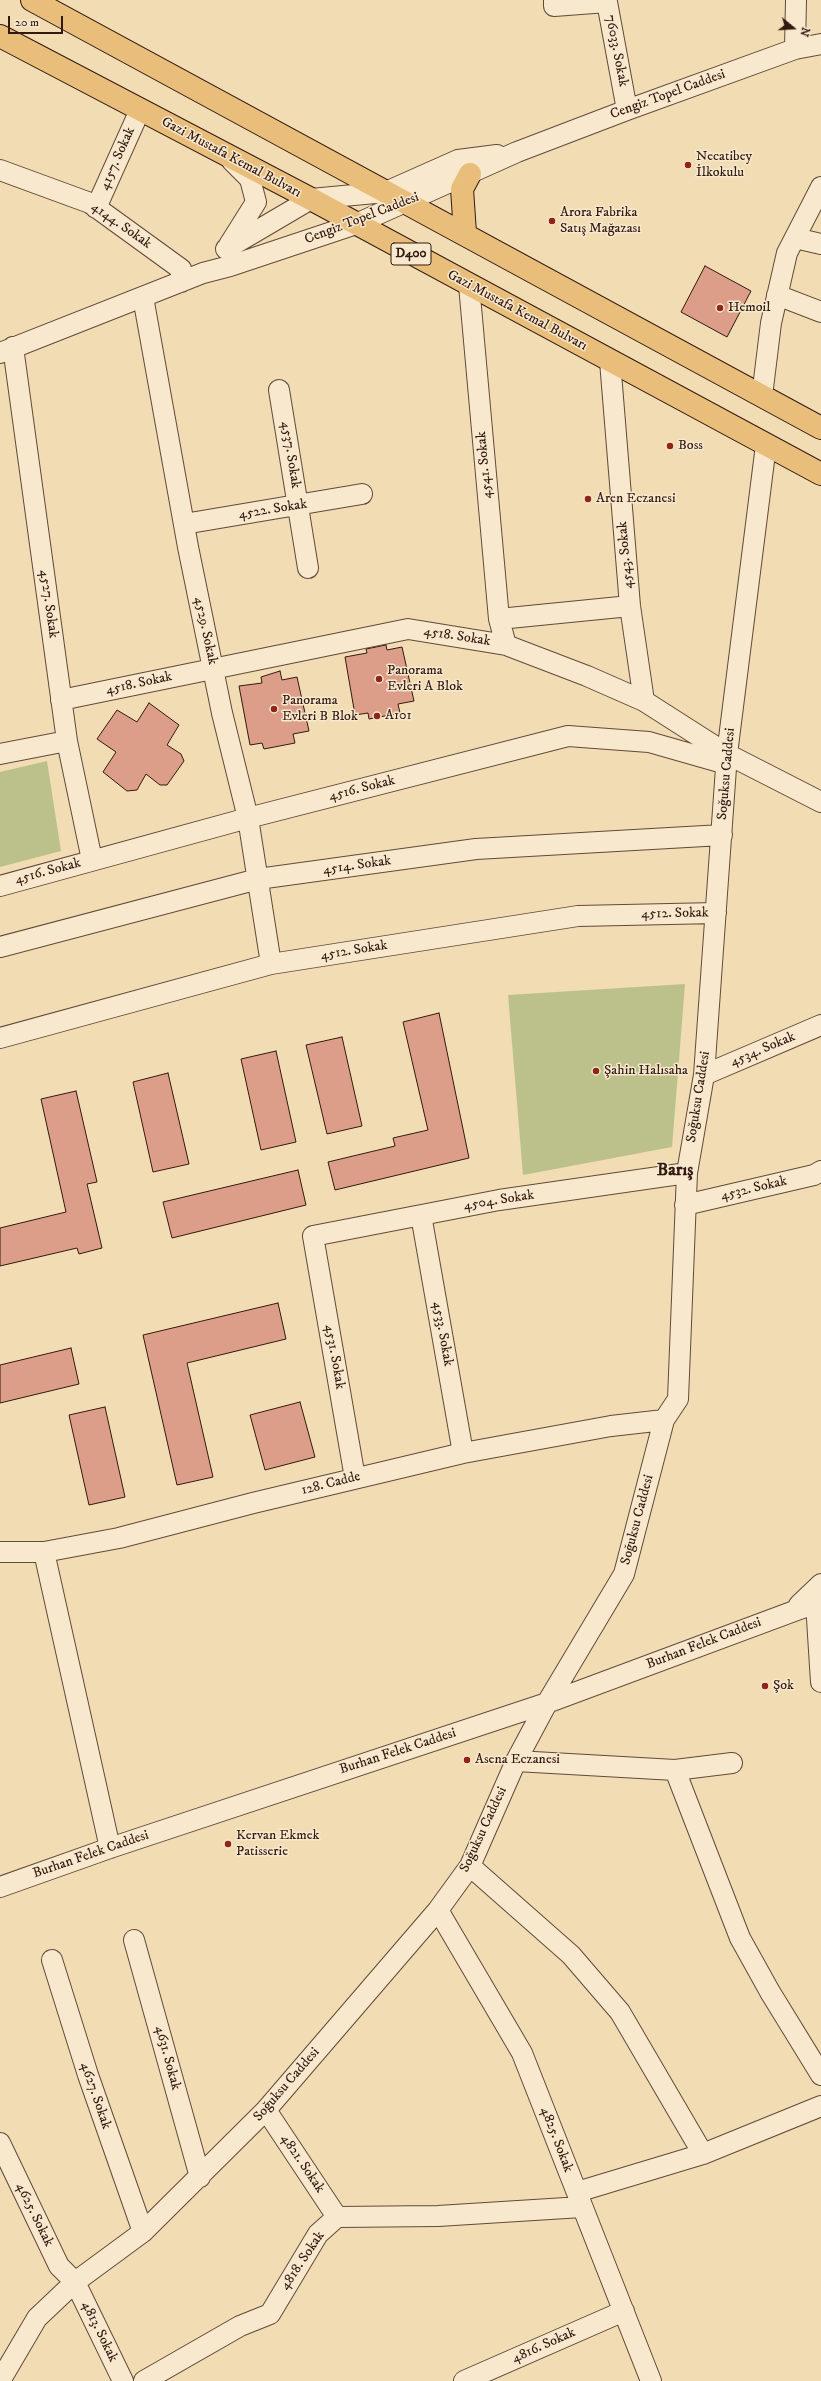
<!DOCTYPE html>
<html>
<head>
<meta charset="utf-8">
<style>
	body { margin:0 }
	#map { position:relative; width:821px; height:2381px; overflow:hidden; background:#f2dcb3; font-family:"IM FELL DW Pica",serif }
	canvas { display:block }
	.north { position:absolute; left:773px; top:8px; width:40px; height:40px; -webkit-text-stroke:3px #f7e8ce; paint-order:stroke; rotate:108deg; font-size:11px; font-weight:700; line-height:16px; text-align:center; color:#321910 }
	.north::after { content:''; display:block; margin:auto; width:14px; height:18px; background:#321910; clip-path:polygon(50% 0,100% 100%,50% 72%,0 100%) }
	.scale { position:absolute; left:8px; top:16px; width:55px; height:18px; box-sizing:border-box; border:2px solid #321910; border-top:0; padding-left:5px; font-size:12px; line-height:14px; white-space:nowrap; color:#321910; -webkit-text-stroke:3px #f7e8ce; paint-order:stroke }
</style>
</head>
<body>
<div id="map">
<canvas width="821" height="2381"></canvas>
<div class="north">N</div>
<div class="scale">20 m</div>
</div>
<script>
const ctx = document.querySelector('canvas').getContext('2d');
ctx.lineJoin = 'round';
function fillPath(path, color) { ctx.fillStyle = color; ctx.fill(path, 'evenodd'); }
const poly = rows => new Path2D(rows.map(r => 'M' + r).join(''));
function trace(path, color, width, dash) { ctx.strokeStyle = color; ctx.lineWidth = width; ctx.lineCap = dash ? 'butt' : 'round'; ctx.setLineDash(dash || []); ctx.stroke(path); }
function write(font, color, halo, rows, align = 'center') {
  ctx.font = font + ' "IM FELL DW Pica",serif'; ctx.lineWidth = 3; ctx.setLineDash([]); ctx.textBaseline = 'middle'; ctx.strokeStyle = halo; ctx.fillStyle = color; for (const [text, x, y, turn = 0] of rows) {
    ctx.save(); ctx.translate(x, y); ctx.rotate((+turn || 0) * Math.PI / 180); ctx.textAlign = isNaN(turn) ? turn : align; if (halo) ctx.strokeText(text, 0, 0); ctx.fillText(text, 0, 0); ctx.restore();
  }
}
fillPath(poly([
	[47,761,61,851,0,867,0,772],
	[685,984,672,1147,523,1175,508,995]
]), '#bcc08b');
const building = poly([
	[705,266,751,291,727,337,681,312,705,266],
	[386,645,387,650,402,647,414,701,398,704,400,713,369,719,368,713,355,715,345,657,367,653,366,649,386,645],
	[280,671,282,680,297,677,309,731,293,734,295,743,264,749,262,743,250,745,239,686,262,683,261,677,280,671],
	[149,703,179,725,167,745,181,754,184,761,167,785,160,785,146,774,137,790,127,791,103,772,116,752,97,739,117,710,137,722,149,703],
	[439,1013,469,1158,335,1190,328,1162,395,1146,393,1138,428,1130,403,1022,439,1013],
	[342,1037,362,1126,327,1134,306,1045,342,1037],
	[276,1051,296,1142,261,1150,241,1059,276,1051],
	[168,1073,189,1164,153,1172,133,1082,168,1073],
	[76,1091,97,1182,87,1184,102,1248,79,1254,77,1248,0,1266,0,1228,66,1212,41,1099,76,1091],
	[298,1170,306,1205,172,1238,163,1202,298,1170],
	[278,1303,286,1339,187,1363,213,1477,177,1485,143,1335,278,1303],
	[71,1348,79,1384,0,1403,0,1365,71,1348],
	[300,1402,315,1457,265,1470,250,1415,300,1402],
	[105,1407,125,1497,89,1505,69,1415,105,1407]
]);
fillPath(building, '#dc9e89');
trace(building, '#321910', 1);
const minor = poly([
	[554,0,554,6,607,2,627,110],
	[795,49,796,0],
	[0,170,90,203,181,269,181,282],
	[96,208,140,110],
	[795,238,821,244],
	[229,245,256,202,250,179,232,161],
	[226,249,311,199,386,192,458,160,497,155],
	[469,285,499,619,506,645],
	[777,295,821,312],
	[143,297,188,547,222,713,248,818,271,964],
	[13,347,67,741,92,860],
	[0,353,203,273,230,266,356,224,517,152,627,110,795,49,821,44],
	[610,361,630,606,644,701],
	[279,390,308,568],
	[762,396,771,323,787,253,821,187],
	[184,524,362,494],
	[499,619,630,606],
	[61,700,408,629,506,645,587,676,644,701,727,754,821,802],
	[0,754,67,741],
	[0,886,248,818,568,736,649,742,726,764],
	[0,947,258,879,476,849,722,835],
	[0,1038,271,964,578,916,716,913],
	[704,1075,821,1025],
	[685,1205,814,1175,821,1171],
	[421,1215,463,1453],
	[355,1478,313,1236,499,1200,687,1173],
	[0,1552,44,1552,119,1538,253,1503,463,1453,611,1426,664,1420],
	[44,1552,110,1848],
	[816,1603,821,1682],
	[799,1605,821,1584],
	[516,1761,675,1770,732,1763],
	[675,1770,740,1938,770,1992,821,2075],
	[470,1866,571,1955,620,2012,703,2154],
	[0,1887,110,1848,547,1703,821,1601],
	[438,1910,522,2053,651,2381],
	[134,1940,200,2177],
	[52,1960,88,2075,143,2232],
	[266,2110,337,2217],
	[0,2143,59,2266,75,2282,123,2381],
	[577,2192,703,2154,821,2106],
	[0,2381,37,2318,75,2282,143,2232,266,2110,438,1910,470,1866,516,1761,547,1703,624,1574,664,1420,678,1399,687,1173,704,1075,727,754,766,445],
	[144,2381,240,2326,270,2314,318,2234,337,2217,438,2216,582,2207],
	[464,2381,624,2311]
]);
const highway = poly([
	[32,0,821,428],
	[0,36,311,199,821,474],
	[465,233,462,189,470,174]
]);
trace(minor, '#624a39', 22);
trace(highway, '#321910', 24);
trace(minor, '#f7e8ce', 20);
trace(highway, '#e9be7a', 22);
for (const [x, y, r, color] of [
	[688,165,4,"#8f2418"],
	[552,221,4,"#8f2418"],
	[720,308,4,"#8f2418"],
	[670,446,4,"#8f2418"],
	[588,499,4,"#8f2418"],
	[379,679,4,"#8f2418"],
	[274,709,4,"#8f2418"],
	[377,716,4,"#8f2418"],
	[596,1071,4,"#8f2418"],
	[765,1686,4,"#8f2418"],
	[467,1760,4,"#8f2418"],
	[228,1844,4,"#8f2418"]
]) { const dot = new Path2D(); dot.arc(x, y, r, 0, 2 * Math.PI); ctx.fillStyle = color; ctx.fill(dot); trace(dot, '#f7e8ce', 1.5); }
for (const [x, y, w] of [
	[411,254,40]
]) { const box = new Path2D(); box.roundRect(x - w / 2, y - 11, w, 22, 3); ctx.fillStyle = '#f7e8ce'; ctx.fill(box); trace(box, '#321910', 1); }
write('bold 13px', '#321910', null, [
	["D400",411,254]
]);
write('14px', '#321910', '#f7e8ce', [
	["76033. Sokak",616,51,79],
	["Cengiz Topel Caddesi",668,95,-20],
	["Gazi Mustafa Kemal Bulvarı",231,158,28],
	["4157. Sokak",118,159,-66],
	["Cengiz Topel Caddesi",362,219,-21],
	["4144. Sokak",121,226,35],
	["Gazi Mustafa Kemal Bulvarı",517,311,28],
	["4537. Sokak",290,455,81],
	["4541. Sokak",485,465,-95],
	["4522. Sokak",273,510,-9],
	["4543. Sokak",626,555,-95],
	["4527. Sokak",48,604,82],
	["4529. Sokak",205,631,78],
	["4518. Sokak",457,637,9],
	["4518. Sokak",139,684,-12],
	["Soğuksu Caddesi",727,774,-85],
	["4516. Sokak",362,789,-14],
	["4514. Sokak",357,866,-8],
	["4516. Sokak",48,872,-15],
	["4512. Sokak",675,914,-1],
	["4512. Sokak",354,951,-9],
	["4534. Sokak",763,1050,-23],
	["Soğuksu Caddesi",699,1097,-81],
	["4532. Sokak",754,1189,-13],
	["4504. Sokak",499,1201,-9],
	["4533. Sokak",442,1334,80],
	["4531. Sokak",334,1357,80],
	["128. Cadde",331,1484,-14],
	["Soğuksu Caddesi",638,1520,-75],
	["Burhan Felek Caddesi",704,1644,-21],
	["Burhan Felek Caddesi",398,1752,-18],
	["Soğuksu Caddesi",484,1830,-65],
	["Burhan Felek Caddesi",91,1855,-19],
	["4631. Sokak",167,2058,75],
	["Soğuksu Caddesi",287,2085,-49],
	["4627. Sokak",95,2096,71],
	["4825. Sokak",556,2140,69],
	["4821. Sokak",302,2164,56],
	["4625. Sokak",34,2215,64],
	["4818. Sokak",303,2261,-56],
	["4813. Sokak",99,2332,64],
	["4816. Sokak",544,2346,-24]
]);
write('14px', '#321910', '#f7e8ce', [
	["Necatibey",696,157],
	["İlkokulu",696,173],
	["Arora Fabrika",560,213],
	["Satış Mağazası",560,229],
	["Hemoil",728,308],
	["Boss",678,446],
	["Aren Eczanesi",596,499],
	["Panorama",387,671],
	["Evleri A Blok",387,687],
	["Panorama",282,701],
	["Evleri B Blok",282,717],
	["A101",385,716],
	["Şahin Halısaha",604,1071],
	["Şok",773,1686],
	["Asena Eczanesi",475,1760],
	["Kervan Ekmek",236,1836],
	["Patisserie",236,1852]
], 'left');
write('bold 18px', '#321910', '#f7e8ce', [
	["Barış",675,1171]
]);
</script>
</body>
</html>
